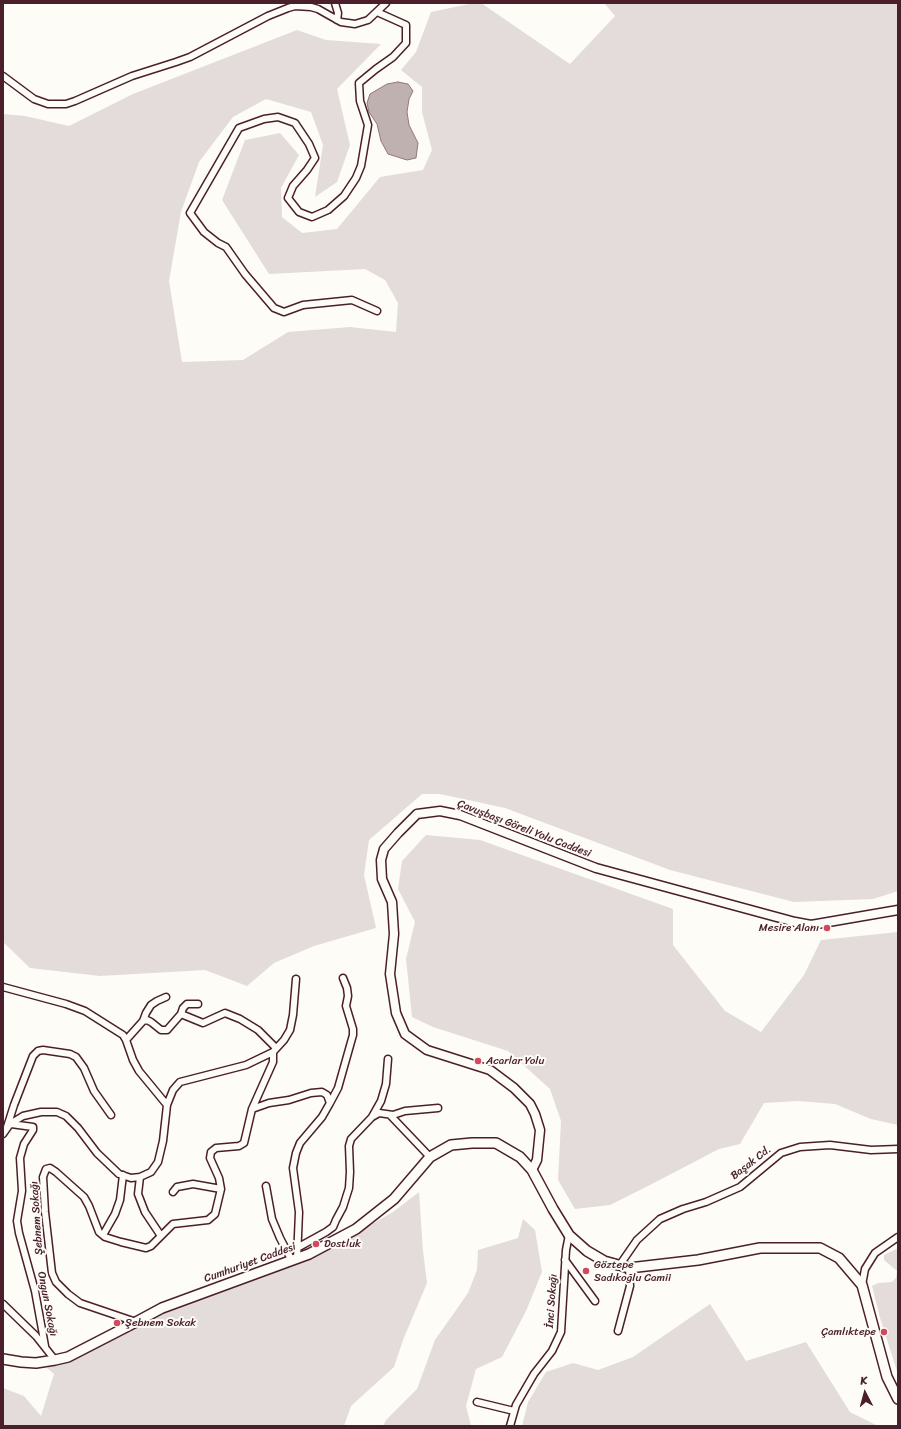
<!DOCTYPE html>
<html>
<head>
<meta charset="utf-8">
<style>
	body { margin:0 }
	#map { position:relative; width:901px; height:1429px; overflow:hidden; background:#fdfcf7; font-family:Sriracha,sans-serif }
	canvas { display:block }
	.frame { position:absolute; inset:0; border:4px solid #4a1f2b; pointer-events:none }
	.north { position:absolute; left:845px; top:1373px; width:40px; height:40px; -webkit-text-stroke:3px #fdfcf7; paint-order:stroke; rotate:354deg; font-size:11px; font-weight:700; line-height:16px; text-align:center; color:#4a1f2b }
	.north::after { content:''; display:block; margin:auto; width:14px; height:18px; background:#4a1f2b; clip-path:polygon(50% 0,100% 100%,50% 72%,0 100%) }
</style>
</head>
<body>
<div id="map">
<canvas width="901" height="1429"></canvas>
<div class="frame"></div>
<div class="north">K</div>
</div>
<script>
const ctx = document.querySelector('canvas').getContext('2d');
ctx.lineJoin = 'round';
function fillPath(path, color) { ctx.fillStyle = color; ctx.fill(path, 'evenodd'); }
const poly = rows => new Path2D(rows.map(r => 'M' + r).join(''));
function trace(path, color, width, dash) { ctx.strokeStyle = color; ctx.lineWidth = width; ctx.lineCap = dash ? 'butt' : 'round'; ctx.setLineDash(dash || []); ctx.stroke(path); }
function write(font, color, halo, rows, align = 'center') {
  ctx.font = font + ' Sriracha,sans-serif'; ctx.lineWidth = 4; ctx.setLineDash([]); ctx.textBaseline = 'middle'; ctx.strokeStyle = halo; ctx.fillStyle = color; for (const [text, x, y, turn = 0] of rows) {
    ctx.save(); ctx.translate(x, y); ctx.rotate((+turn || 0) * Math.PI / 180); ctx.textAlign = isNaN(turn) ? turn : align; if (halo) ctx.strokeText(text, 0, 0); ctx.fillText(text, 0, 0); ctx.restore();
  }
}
fillPath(poly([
	[474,3,481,3,570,64,615,16,604,3,898,3,898,891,873,899,794,902,670,870,505,808,440,794,422,794,369,840,364,875,376,928,314,946,274,963,247,986,205,970,100,976,30,968,3,942,3,114,25,116,69,126,133,94,297,30,326,40,381,44,337,89,350,145,337,182,315,197,323,145,311,112,266,99,233,117,199,162,181,212,169,281,182,362,243,360,288,332,350,327,396,332,398,303,385,280,365,269,269,274,222,200,245,140,280,133,299,155,281,188,282,217,302,233,337,229,380,177,423,170,432,150,422,112,422,87,401,70,416,52,431,12],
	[426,835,480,840,673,909,673,945,725,1011,761,1032,804,975,821,940,898,932,898,1125,871,1119,835,1104,798,1101,764,1103,740,1144,719,1149,650,1185,610,1205,575,1209,558,1180,561,1121,550,1089,508,1051,433,1027,412,1017,406,959,415,922,398,889,402,861],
	[419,1192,423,1251,427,1283,403,1340,394,1367,351,1406,344,1426,3,1426,3,1388,24,1396,41,1416,54,1374,47,1368,117,1335,166,1309,339,1243,393,1212],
	[523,1219,535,1230,542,1272,526,1311,502,1357,476,1369,466,1406,471,1426,383,1426,386,1420,417,1389,435,1340,468,1293,477,1270,478,1250,518,1238],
	[898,1248,898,1374,880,1318,872,1286,878,1283,892,1282,896,1278,897,1271,884,1260,884,1255],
	[710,1304,746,1361,806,1342,850,1412,878,1426,522,1426,528,1402,546,1372,573,1363,598,1370,633,1357]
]), '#e3dcda');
const water = poly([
	[398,82,408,84,413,91,409,99,407,112,409,125,418,143,416,158,407,160,388,154,381,141,377,124,369,112,367,103,370,94,387,84,398,82]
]);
fillPath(water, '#c0b1b1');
trace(water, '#91777b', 1);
const minor = poly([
	[335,3,338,13,337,20],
	[377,12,406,25,406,43,393,57,376,69,359,83,360,101,368,125,361,166,356,178,344,196,328,210,312,217,299,212,288,198,293,186,307,170,315,158,309,144,295,123,278,117,264,119,239,128,190,213,204,232,218,243,226,247,245,274,274,308,284,312,303,305,352,300,377,311],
	[3,76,34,99,48,104,66,104,75,101,132,76,176,62,190,57,268,16,288,8,295,6,311,7,318,9,341,22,355,24,368,20,386,3],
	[3,987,66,1004,85,1011,123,1035,126,1040,133,1060,139,1071,167,1105],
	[181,1014,203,1023,225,1013,240,1019,258,1030,276,1048],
	[143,1021,146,1013,151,1005,157,1001,166,997],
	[126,1040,143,1021,147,1020,151,1022,161,1030,167,1030,181,1014,183,1008,187,1004,198,1004],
	[330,1103,338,1088,353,1035,353,1029,346,1006,348,996,347,988,343,978],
	[252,1109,269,1103,289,1100,311,1093,322,1092,327,1095,330,1103,322,1117,300,1143,296,1153,293,1168,299,1212,297,1259],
	[390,1115,430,1157],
	[372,1117,379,1113,393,1115,405,1111,438,1108],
	[11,1124,33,1127,33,1130,24,1144,20,1158,22,1191,17,1221,19,1233,35,1291,45,1346],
	[7,1127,14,1105,33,1056,38,1051,43,1050,70,1054,76,1057,84,1068,94,1091,111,1115],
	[3,1134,10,1124,23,1116,41,1112,57,1112,66,1116,78,1128,97,1153,119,1174,131,1178,140,1177,151,1172,158,1162,163,1141,167,1105,173,1090,180,1082,246,1065,273,1052,284,1040,290,1030,293,1015,296,979],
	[140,1177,138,1194,145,1212,161,1236],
	[266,1186,272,1219,280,1238,292,1261],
	[173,1192,177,1187,193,1184,221,1189],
	[103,1235,115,1214,120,1200,123,1175],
	[297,1248,326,1232,333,1227,336,1220,343,1207,349,1188,350,1172,349,1146,351,1139,372,1117,381,1101,386,1084,388,1059],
	[565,1260,595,1301],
	[619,1266,637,1240,660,1219,683,1209,706,1202,740,1187,781,1153,800,1147,830,1145,871,1150,898,1149],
	[862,1285,865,1269,875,1253,898,1237],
	[3,1304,36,1336,55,1360],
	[136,1322,80,1303,68,1294,56,1282,52,1273,45,1212,43,1177,46,1169,50,1168,56,1172,84,1197,89,1206,99,1232,105,1237,121,1242,146,1248,151,1246,173,1224,208,1220,215,1214,221,1189,219,1178,210,1158,211,1152,216,1148,239,1146,244,1143,252,1109,273,1062,273,1052],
	[618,1331,630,1286,629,1268],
	[477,1402,514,1411],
	[510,1426,516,1405,534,1374,552,1351,561,1332,566,1250,569,1235]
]);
const secondary = poly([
	[532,1170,537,1160,540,1130,535,1114,530,1104,514,1088,490,1070,427,1050,405,1034,396,1013,390,974,394,934,392,902,382,879,381,860,384,849,398,833,417,814,440,811,460,815,596,868,795,922,811,925,898,910]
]);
const primary = poly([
	[3,1359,21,1362,36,1363,55,1360,68,1357,136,1322,162,1308,309,1254,356,1229,394,1199,430,1157,451,1145,472,1143,496,1143,520,1157,532,1170,553,1209,569,1235,587,1251,604,1261,629,1268,698,1260,760,1248,820,1248,839,1258,862,1285,887,1377,898,1399]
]);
trace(minor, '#4a1f2b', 9);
trace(secondary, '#4a1f2b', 11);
trace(primary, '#4a1f2b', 12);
trace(minor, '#fdfcf7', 6);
trace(secondary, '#fdfcf7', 8);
trace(primary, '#fdfcf7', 9);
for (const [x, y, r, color] of [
	[827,928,4,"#d1495b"],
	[478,1061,4,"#d1495b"],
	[316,1244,4,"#d1495b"],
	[586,1271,4,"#d1495b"],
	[117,1323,4,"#d1495b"],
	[884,1332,4,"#d1495b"]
]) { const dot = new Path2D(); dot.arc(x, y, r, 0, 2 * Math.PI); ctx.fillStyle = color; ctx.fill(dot); trace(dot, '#fdfcf7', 1.5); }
write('11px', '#4a1f2b', '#fdfcf7', [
	["Çavuşbaşı Göreli Yolu Caddesi",524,829,21],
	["Başak Cd.",751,1163,-38],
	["Şebnem Sokağı",37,1218,-94],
	["Cumhuriyet Caddesi",250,1263,-20],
	["İnci Sokağı",552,1301,-86],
	["Ongun Sokağı",47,1304,79]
]);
write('11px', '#4a1f2b', '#fdfcf7', [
	["Mesire Alanı",819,928,"right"],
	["Acarlar Yolu",486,1061],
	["Dostluk",324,1244],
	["Göztepe",594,1265],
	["Sadıkoğlu Camii",594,1278],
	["Şebnem Sokak",125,1323],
	["Çamlıktepe",876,1332,"right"]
], 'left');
</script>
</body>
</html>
